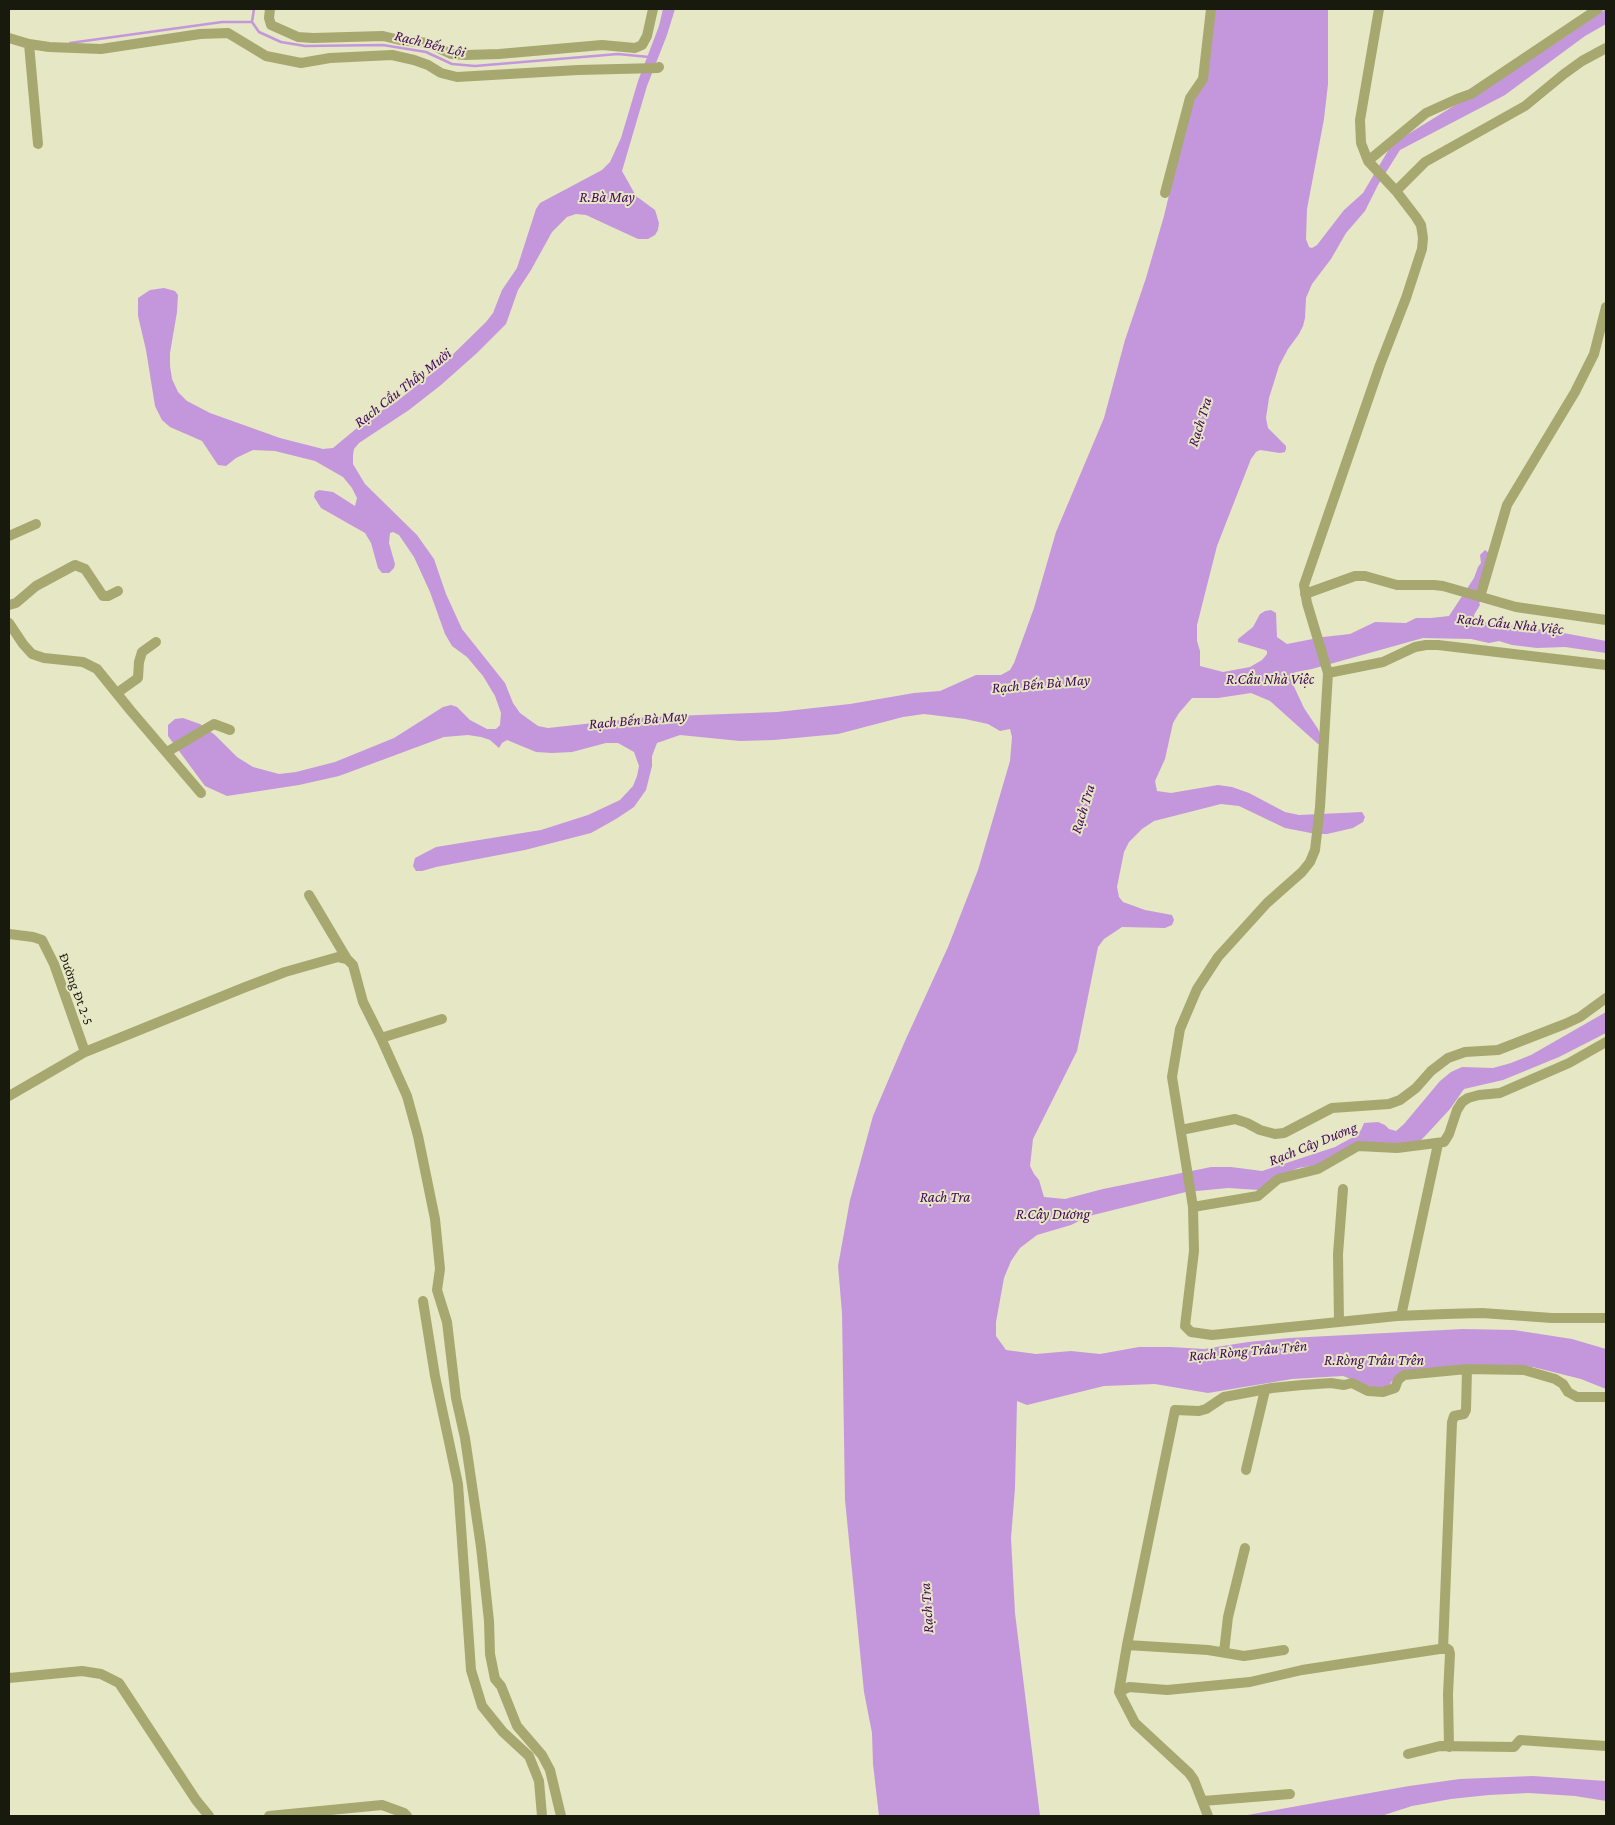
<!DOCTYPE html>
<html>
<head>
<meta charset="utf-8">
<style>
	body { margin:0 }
	#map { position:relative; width:1615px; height:1825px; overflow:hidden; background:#e6e7c5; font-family:"Crimson Pro",serif }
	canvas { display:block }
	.frame { position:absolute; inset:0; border:10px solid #191a0e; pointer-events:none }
</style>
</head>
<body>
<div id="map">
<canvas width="1615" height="1825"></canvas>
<div class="frame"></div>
</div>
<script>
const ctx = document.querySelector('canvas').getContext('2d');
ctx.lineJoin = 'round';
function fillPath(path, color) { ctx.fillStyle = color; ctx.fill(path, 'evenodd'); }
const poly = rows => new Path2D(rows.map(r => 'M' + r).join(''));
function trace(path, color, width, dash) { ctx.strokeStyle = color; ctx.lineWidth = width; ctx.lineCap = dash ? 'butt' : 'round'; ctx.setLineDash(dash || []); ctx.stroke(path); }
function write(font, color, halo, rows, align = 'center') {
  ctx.font = font + ' "Crimson Pro",serif'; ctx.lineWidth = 4; ctx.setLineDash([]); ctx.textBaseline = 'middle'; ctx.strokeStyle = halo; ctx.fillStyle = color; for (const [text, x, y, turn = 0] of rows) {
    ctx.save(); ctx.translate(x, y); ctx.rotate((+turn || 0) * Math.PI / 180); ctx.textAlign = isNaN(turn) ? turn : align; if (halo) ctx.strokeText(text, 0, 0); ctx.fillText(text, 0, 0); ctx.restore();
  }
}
fillPath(poly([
	[663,9,675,9,667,35,647,86,622,171,636,196,655,210,659,223,658,230,655,235,648,239,638,239,586,215,576,214,567,217,552,232,531,270,518,290,506,324,477,353,441,385,409,410,359,443,354,449,353,455,353,464,365,484,417,535,434,559,446,594,462,629,505,683,513,703,520,713,538,726,548,728,648,717,777,712,850,704,914,693,940,691,976,675,1001,675,1010,670,1014,663,1034,608,1056,532,1104,418,1125,340,1146,278,1164,216,1191,102,1206,74,1213,9,1328,9,1328,84,1324,119,1307,209,1306,239,1309,247,1312,248,1317,245,1344,210,1363,193,1392,144,1559,41,1606,9,1606,24,1585,36,1505,95,1400,150,1378,185,1365,211,1346,233,1331,259,1312,284,1306,298,1305,318,1303,326,1299,334,1288,349,1279,366,1269,398,1266,418,1268,428,1286,446,1286,449,1285,452,1280,453,1260,450,1256,452,1251,459,1217,546,1197,625,1197,641,1200,651,1200,666,1223,672,1250,667,1262,660,1267,654,1267,651,1265,650,1238,642,1238,639,1253,627,1260,614,1265,611,1271,610,1276,613,1277,637,1287,644,1323,637,1350,634,1375,622,1406,623,1416,618,1431,618,1449,616,1474,578,1478,567,1481,563,1480,555,1485,550,1489,553,1477,595,1480,605,1474,615,1475,621,1553,631,1606,641,1606,653,1565,647,1537,648,1512,645,1499,641,1489,643,1471,639,1423,638,1312,669,1296,672,1291,674,1290,678,1304,708,1318,729,1322,739,1322,743,1318,744,1270,701,1251,693,1218,698,1192,698,1179,713,1173,723,1165,759,1155,781,1157,791,1171,793,1218,785,1232,787,1249,793,1285,812,1299,815,1362,812,1365,817,1363,822,1353,828,1327,834,1316,834,1285,828,1239,806,1221,804,1154,821,1142,829,1129,842,1124,852,1117,887,1119,897,1123,902,1145,910,1172,915,1174,920,1172,925,1165,928,1122,927,1104,939,1098,947,1077,1051,1033,1139,1030,1166,1034,1174,1039,1180,1044,1197,1065,1199,1103,1189,1211,1167,1231,1167,1262,1171,1335,1147,1355,1136,1361,1130,1364,1123,1378,1122,1385,1125,1389,1129,1396,1131,1404,1124,1440,1081,1451,1072,1462,1067,1493,1068,1511,1063,1531,1055,1606,1012,1606,1033,1559,1057,1503,1080,1464,1089,1450,1109,1427,1134,1421,1140,1410,1144,1358,1143,1318,1165,1298,1168,1272,1181,1259,1190,1228,1188,1186,1192,1089,1216,1071,1225,1037,1235,1020,1248,1011,1261,1004,1278,996,1322,996,1336,1006,1350,1036,1354,1071,1351,1100,1354,1139,1347,1171,1347,1204,1349,1248,1342,1289,1338,1463,1329,1514,1330,1572,1339,1606,1349,1606,1389,1581,1379,1533,1367,1504,1365,1402,1372,1391,1382,1389,1387,1373,1388,1343,1376,1292,1379,1208,1393,1155,1384,1104,1386,1027,1405,1017,1401,1015,1488,1011,1538,1015,1613,1040,1816,879,1816,873,1764,872,1733,864,1692,845,1500,842,1313,838,1266,850,1200,873,1116,905,1041,948,947,978,870,1010,761,1012,737,1010,729,1000,731,988,724,965,719,924,714,903,717,838,734,774,740,740,741,680,735,657,743,652,756,652,766,646,790,634,807,616,819,591,833,525,850,436,867,422,871,416,871,413,866,415,858,436,847,541,830,588,815,620,800,633,786,637,776,639,766,634,752,618,743,606,743,572,752,552,753,536,752,507,740,502,743,499,748,490,740,481,737,468,735,444,737,339,776,299,785,227,796,205,786,168,736,168,725,175,719,183,718,200,724,215,735,237,757,253,767,279,774,296,772,335,762,394,738,443,707,451,705,457,707,470,720,487,729,496,729,500,725,501,713,495,696,483,676,467,657,452,646,445,634,430,592,414,557,399,535,393,532,390,533,389,543,395,564,394,568,389,573,382,573,378,568,371,543,365,533,321,508,314,497,315,492,319,490,333,492,355,506,357,498,352,488,343,477,315,461,275,451,253,450,236,458,226,466,218,465,202,441,170,427,162,420,155,406,146,350,138,316,138,298,150,290,164,288,175,291,178,295,177,312,170,353,170,366,172,379,178,392,187,401,210,413,280,438,323,449,333,448,369,418,396,402,441,366,486,322,493,313,502,290,517,268,536,209,540,203,602,170,610,162,621,138,638,81,659,26],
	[1533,1776,1606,1781,1606,1801,1575,1796,1529,1793,1489,1795,1451,1799,1412,1806,1381,1816,1242,1816,1409,1786,1460,1779]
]), '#c497dc');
trace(poly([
	[254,9,252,22,259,32,281,42,305,46,383,45,426,52,452,64,475,66,618,54,649,57],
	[70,43,222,22,252,22]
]), '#c497dc', 2.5);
trace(poly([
	[270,9,269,18,271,25,298,37,313,38,383,36,400,40,428,43,451,54,466,55,499,54,602,45,635,48,642,45,647,36,653,9],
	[1379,9,1360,120,1361,143,1368,161,1396,191,1416,217,1421,225,1423,238,1422,249,1406,298,1380,365,1304,585,1307,603,1328,673,1320,807,1315,850,1310,862,1302,872,1267,903,1218,957,1197,989,1180,1029,1172,1077,1193,1207,1194,1251,1185,1326,1191,1332,1212,1335,1397,1316,1445,1314,1482,1313,1552,1318,1606,1318],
	[9,38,29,44,49,47,101,49,200,34,228,33,266,56,301,63,330,58,392,55,414,60,428,65,441,73,457,77,578,70,658,68,659,67],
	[29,44,38,144],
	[1368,161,1426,113,1457,99,1471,94,1598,9],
	[1396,191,1425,162,1525,106,1564,74,1582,61,1606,48],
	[1165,193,1190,98,1203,79,1211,9],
	[9,536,36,524],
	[1305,594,1355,576,1365,576,1397,585,1434,585,1443,586,1516,607,1606,620],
	[1480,597,1507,505,1575,392,1594,354,1606,307],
	[9,605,16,603,36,586,75,565,85,569,103,596,108,596,118,591],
	[9,623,23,644,32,654,44,658,83,662,97,669,131,711,201,793],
	[1328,673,1383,662,1415,647,1426,645,1438,645,1606,665],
	[117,693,138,678,139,662,142,652,156,642],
	[167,752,214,724,230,730],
	[309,895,347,959,353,965,363,1002,381,1038,407,1096,418,1136,435,1219,440,1269,437,1290,447,1322,456,1398,465,1438,481,1547,489,1621,490,1654,495,1679,501,1686,517,1726,542,1755,550,1770,561,1816],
	[9,934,33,937,42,940,54,964,85,1052],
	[381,1038,442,1019],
	[9,1096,85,1052,243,988,285,972,338,957,347,959],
	[1181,1130,1235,1119,1247,1123,1260,1130,1275,1134,1284,1133,1332,1108,1389,1104,1400,1100,1416,1088,1431,1071,1448,1058,1465,1052,1498,1050,1565,1024,1580,1017,1606,998],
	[1193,1207,1258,1196,1278,1179,1318,1169,1358,1146,1397,1148,1444,1142,1449,1134,1457,1110,1462,1102,1468,1098,1479,1095,1500,1093,1569,1063,1606,1042],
	[423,1301,435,1376,458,1484,471,1670,482,1706,503,1732,529,1756,539,1781,542,1816],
	[1401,1316,1438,1144],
	[1339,1322,1338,1254,1343,1189],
	[1246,1470,1265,1390],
	[1127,1645,1208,1650,1244,1656,1284,1650],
	[1443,1649,1452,1422,1454,1416,1464,1414,1466,1410,1467,1369],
	[1224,1652,1228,1617,1245,1548],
	[9,1678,82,1671,101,1674,119,1683,196,1800,209,1816],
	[1119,1692,1129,1687,1167,1690,1250,1682,1302,1670,1446,1648,1449,1650,1450,1654,1448,1694,1449,1747],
	[1408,1754,1440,1746,1514,1747,1520,1740,1606,1746],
	[1203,1801,1290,1794],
	[269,1816,382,1805,404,1813,407,1816],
	[1208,1816,1194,1780,1189,1773,1135,1723,1119,1692,1127,1645,1175,1410,1199,1411,1206,1409,1224,1397,1272,1388,1302,1385,1331,1383,1344,1385,1352,1383,1368,1391,1383,1392,1395,1388,1398,1380,1404,1375,1467,1369,1524,1370,1555,1379,1563,1384,1568,1392,1577,1397,1606,1397]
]), '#a7a870', 10);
write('14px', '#191a0e', '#e6e7c5', [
	["Đường Đt 2-5",76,989,70]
]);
write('italic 15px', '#44055b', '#e6e7c5', [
	["Rạch Bến Lội",430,44,14],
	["R.Bà May",607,197],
	["Rạch Cầu Thầy Mười",403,388,-38],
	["Rạch Tra",1200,422,-73],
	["Rạch Cầu Nhà Việc",1510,624,6],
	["R.Cầu Nhà Việc",1270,679],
	["Rạch Bến Bà May",1041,684,-5],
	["Rạch Bến Bà May",638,720,-5],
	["Rạch Tra",1083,809,-73],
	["Rạch Cây Dương",1313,1144,-22],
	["Rạch Tra",945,1197],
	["R.Cây Dương",1053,1214],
	["Rạch Ròng Trâu Trên",1248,1351,-5],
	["R.Ròng Trâu Trên",1374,1360],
	["Rạch Tra",927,1608,-94]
]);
</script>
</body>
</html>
